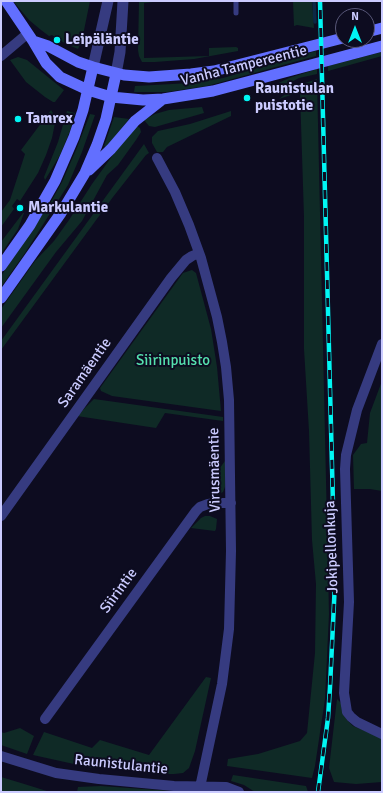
<!DOCTYPE html>
<html>
<head>
<meta charset="utf-8">
<style>
	body { margin:0 }
	#map { position:relative; width:383px; height:793px; overflow:hidden; background:#0d0c20; font-family:Signika,sans-serif }
	canvas { display:block }
	.frame { position:absolute; inset:0; border:2px solid #cbcbff; pointer-events:none }
	.north { position:absolute; left:335px; top:8px; width:40px; height:40px; box-sizing:border-box; background:#0d0c20; border:1px solid #595879; border-radius:50%; rotate:0deg; font-size:11px; font-weight:700; line-height:16px; text-align:center; color:#cbcbff }
	.north::after { content:''; display:block; margin:auto; width:14px; height:18px; background:#00f6f4; clip-path:polygon(50% 0,100% 100%,50% 72%,0 100%) }
</style>
</head>
<body>
<div id="map">
<canvas width="383" height="793"></canvas>
<div class="frame"></div>
<div class="north">N</div>
</div>
<script>
const ctx = document.querySelector('canvas').getContext('2d');
ctx.lineJoin = 'round';
function fillPath(path, color) { ctx.fillStyle = color; ctx.fill(path, 'evenodd'); }
const poly = rows => new Path2D(rows.map(r => 'M' + r).join(''));
function trace(path, color, width, dash) { ctx.strokeStyle = color; ctx.lineWidth = width; ctx.lineCap = dash ? 'butt' : 'round'; ctx.setLineDash(dash || []); ctx.stroke(path); }
function write(font, color, halo, rows, align = 'center') {
  ctx.font = font + ' Signika,sans-serif'; ctx.lineWidth = 4; ctx.setLineDash([]); ctx.textBaseline = 'middle'; ctx.strokeStyle = halo; ctx.fillStyle = color; for (const [text, x, y, turn = 0] of rows) {
    ctx.save(); ctx.translate(x, y); ctx.rotate((+turn || 0) * Math.PI / 180); ctx.textAlign = isNaN(turn) ? turn : align; if (halo) ctx.strokeText(text, 0, 0); ctx.fillText(text, 0, 0); ctx.restore();
  }
}
fillPath(poly([
	[13,1,90,1,82,40,78,49,66,44,52,35,49,36,41,30,29,20],
	[139,1,162,1,144,3,144,58,209,56,209,48,236,47,238,48,238,51,194,59,155,62,142,62,139,56,138,50],
	[293,1,312,1,314,28,297,25,294,26],
	[316,51,316,56,207,86,167,92,134,92,135,86,191,83,223,78],
	[382,52,382,56,328,71,328,66],
	[18,57,27,60,64,90,55,102,53,102,45,97,26,82,10,60],
	[317,69,317,74,299,78,267,95,266,89,289,78],
	[317,79,329,614,325,699,315,766,312,778,227,766,228,759,258,754,300,741,307,733,315,653,316,584,312,540,309,431,304,349,304,217,300,92,279,99,296,86],
	[202,107,204,113,155,127,149,126,144,120,155,114,169,110],
	[51,110,56,118,52,138,46,155,38,173,20,201,17,199,12,206,14,209,1,227,1,212,10,200,25,154,21,150],
	[67,111,75,113,70,131,60,155,45,180,44,177,58,142],
	[231,111,231,116,167,147,163,152,157,152,152,143,152,137,158,131,190,124],
	[90,114,95,115,82,152,68,185,25,253,1,287,1,276,52,200,62,182,76,150],
	[114,117,129,119,106,147,104,146],
	[137,126,140,128,141,132,136,140,118,165,107,175,82,221,56,252,1,328,1,309,35,261,54,241,69,220,92,184,123,141],
	[144,144,149,153,146,155,113,197,1,350,1,341],
	[23,213,24,213,18,229,1,254,1,242],
	[192,270,196,273,211,329,217,367,221,411,112,396,101,391,100,388,180,277,183,273],
	[382,381,382,491,370,489,354,489,353,455,361,444,367,443,370,413],
	[94,399,223,417,223,421,165,413,156,428,77,416],
	[225,461,225,487,223,492,221,493,213,477],
	[205,516,210,516,217,519,216,529,215,531,191,528,201,518],
	[206,677,211,678,195,751,189,768,183,773,174,774,163,774,113,764,92,768,33,755,44,732,92,748,100,740,149,755],
	[337,699,341,703,342,711,347,720,353,726,382,738,382,782,356,784,334,782,329,768],
	[20,728,34,736,27,754,1,745,1,732,4,733],
	[233,775,306,786,308,792,255,792,244,785,231,781],
	[1,777,21,783,50,792,1,792],
	[101,786,172,791,172,792,77,792,78,787]
]), '#0f2a26');
trace(poly([
	[314,1,315,22]
]), '#0b2845', 3.5);
trace(poly([
	[236,13,236,1]
]), '#363b80', 5);
trace(poly([
	[1,56,27,34],
	[157,158,175,192,189,225,201,258,217,317,222,342,226,367,229,400,231,551,229,629,222,684,199,792],
	[382,344,357,410,346,455,345,469,349,602,344,693,347,712,351,717,357,722,382,734],
	[1,516,171,278,186,260,192,256,199,253],
	[45,719,196,511,200,507,208,504,215,503,231,503],
	[1,756,56,773,99,779,174,786,226,787,239,792]
]), '#363b80', 10);
trace(poly([
	[93,67,108,1],
	[116,74,120,52,123,1]
]), '#363b80', 11);
trace(poly([
	[6,1,33,41,46,63,60,77,88,90,111,97,143,100,163,99,213,91,382,46],
	[367,32,382,28],
	[33,41,48,46,78,62,93,67,124,75,149,77,191,74,214,71,343,38],
	[89,170,111,149,135,121,163,99],
	[1,266,30,225,55,181,74,137,83,110,93,67],
	[1,298,61,213,85,173,97,145,106,119,116,74]
]), '#626fff', 11);
const rail = poly([
	[318,792,328,718,330,687,335,582,320,1]
]);
trace(rail, '#00f6f4', 4.5);
trace(rail, '#0d0c20', 3, [9]);
for (const [x, y, r, color] of [
	[57,40,4,"#00f6f4"],
	[247,98,4,"#00f6f4"],
	[18,119,4,"#00f6f4"],
	[20,208,4,"#00f6f4"]
]) { const dot = new Path2D(); dot.arc(x, y, r, 0, 2 * Math.PI); ctx.fillStyle = color; ctx.fill(dot); trace(dot, '#0d0c20', 1.5); }
write('bold 15px', '#cbcbff', '#0d0c20', [
	["Leipäläntie",65,40],
	["Raunistulan",255,89],
	["puistotie",255,106],
	["Tamrex",26,119],
	["Markulantie",28,208]
], 'left');
write('15px', '#cbcbff', '#0d0c20', [
	["Vanha Tampereentie",244,66,-14],
	["Saramäentie",85,373,-55],
	["Virusmäentie",215,470,-91],
	["Jokipellonkuja",332,547,-92],
	["Siirintie",119,591,-54],
	["Raunistulantie",121,765,6]
]);
write('15px', '#55e1ae', '#0d0c20', [
	["Siirinpuisto",173,361]
]);
</script>
</body>
</html>
